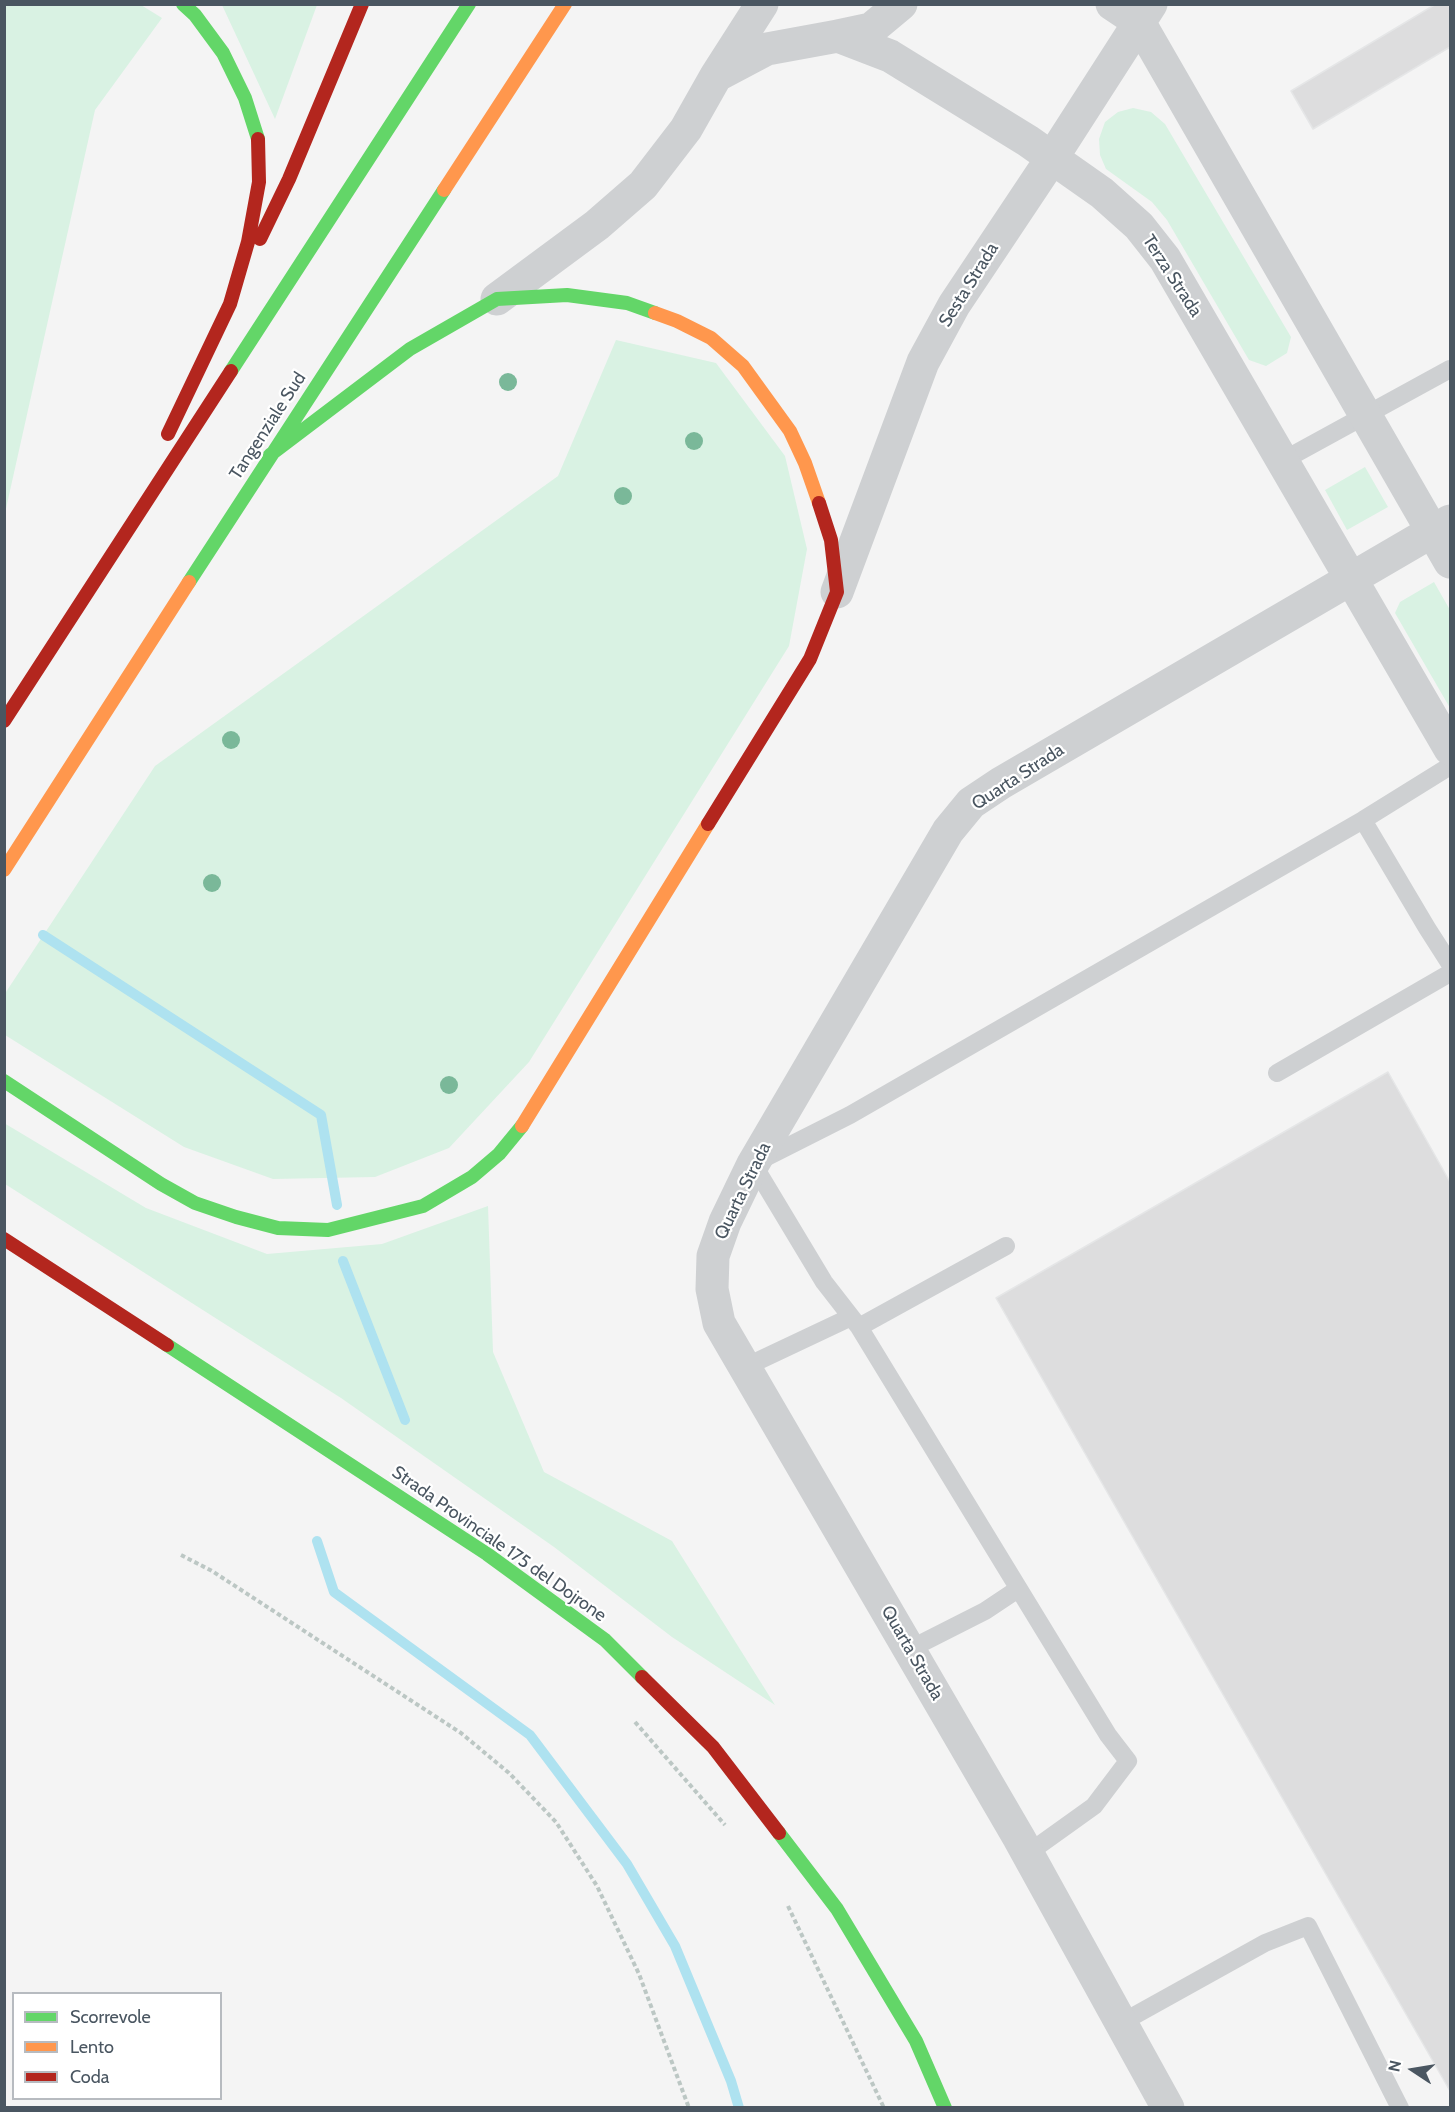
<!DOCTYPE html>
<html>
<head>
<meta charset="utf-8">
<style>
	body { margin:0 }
	#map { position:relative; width:1455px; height:2112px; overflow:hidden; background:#f4f4f4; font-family:Cabin,sans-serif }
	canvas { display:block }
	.frame { position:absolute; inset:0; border:6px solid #4a5661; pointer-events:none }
	.legend { position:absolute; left:12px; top:1992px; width:210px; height:108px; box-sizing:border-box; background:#fff; border:2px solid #b7bbc0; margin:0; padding:8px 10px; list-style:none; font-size:18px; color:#4a5661 }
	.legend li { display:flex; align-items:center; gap:12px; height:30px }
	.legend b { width:30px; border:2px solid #b7bbc0 }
	.north { position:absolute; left:1383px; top:2040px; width:60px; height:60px; -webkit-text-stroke:4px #fff; paint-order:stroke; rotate:282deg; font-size:16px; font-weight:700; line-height:24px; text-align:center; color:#4a5661 }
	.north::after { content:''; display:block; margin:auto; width:21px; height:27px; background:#4a5661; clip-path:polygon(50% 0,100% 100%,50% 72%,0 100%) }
</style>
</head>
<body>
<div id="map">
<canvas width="1455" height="2112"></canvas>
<div class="frame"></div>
<ul class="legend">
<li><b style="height:8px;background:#63d668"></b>Scorrevole</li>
<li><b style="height:8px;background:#ff974d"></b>Lento</li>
<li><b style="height:8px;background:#b3261e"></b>Coda</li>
</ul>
<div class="north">N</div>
</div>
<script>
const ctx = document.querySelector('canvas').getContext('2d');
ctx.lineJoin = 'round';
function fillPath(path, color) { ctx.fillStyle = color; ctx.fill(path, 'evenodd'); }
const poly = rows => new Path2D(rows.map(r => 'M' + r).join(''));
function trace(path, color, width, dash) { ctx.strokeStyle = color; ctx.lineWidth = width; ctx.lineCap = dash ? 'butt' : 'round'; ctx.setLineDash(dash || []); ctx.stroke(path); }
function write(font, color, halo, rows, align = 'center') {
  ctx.font = font + ' Cabin,sans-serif'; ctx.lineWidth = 4.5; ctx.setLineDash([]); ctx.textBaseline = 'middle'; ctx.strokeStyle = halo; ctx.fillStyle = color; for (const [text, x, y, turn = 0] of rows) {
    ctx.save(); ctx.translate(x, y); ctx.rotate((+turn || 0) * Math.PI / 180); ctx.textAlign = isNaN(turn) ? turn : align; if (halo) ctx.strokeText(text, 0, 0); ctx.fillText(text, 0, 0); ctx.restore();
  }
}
fillPath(poly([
	[5,4,141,5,162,18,95,110,5,513],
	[222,5,317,5,275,119],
	[1133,108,1151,112,1165,124,1291,337,1287,353,1266,366,1249,360,1167,220,1152,202,1106,169,1100,155,1099,139,1105,122,1118,112],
	[616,340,716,363,785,456,807,549,789,646,529,1062,449,1148,375,1177,273,1179,184,1147,5,1035,4,995,155,766,558,476],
	[1365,467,1388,507,1347,530,1325,490],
	[1434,582,1450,610,1450,708,1395,613,1400,602],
	[4,1123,146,1208,267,1254,382,1244,488,1206,493,1352,544,1472,672,1541,775,1705,672,1637,554,1547,341,1398,5,1184]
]), '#d9f2e3');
trace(poly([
	[43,935,321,1115,337,1205],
	[343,1261,405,1420],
	[317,1541,334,1592,530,1735,627,1864,675,1946,731,2081,739,2108]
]), '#aee2f0', 10);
const building = poly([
	[1436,4,1450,4,1450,47,1313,129,1291,91,1436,4],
	[1388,1072,1450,1182,1450,2091,996,1298,1388,1072]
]);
fillPath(building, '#ddddde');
trace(building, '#e5e6e7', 1.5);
trace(poly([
	[181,1555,212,1571,461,1733,509,1773,556,1822,597,1886,639,1974,689,2108],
	[635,1722,725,1825],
	[788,1906,884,2108]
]), '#bcc7c4', 4, [4.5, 3]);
trace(poly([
	[1282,461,1450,369],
	[1363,820,1427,928,1450,964],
	[1277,1073,1450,973],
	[859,1327,1006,1246],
	[743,1368,851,1317],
	[910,1649,985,1611,1018,1589],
	[1027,1854,1094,1806,1128,1761,1108,1735,859,1327,824,1282,753,1164,850,1115,1363,820,1450,766],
	[1121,2023,1265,1943,1308,1926,1400,2108]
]), '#ced0d2', 18);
trace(poly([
	[1112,4,1139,22,1450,562],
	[838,36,871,29,901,4],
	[716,76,767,49,838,36,890,56,1028,141,1102,193,1139,226,1165,259,1450,749],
	[497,299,597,225,643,185,686,129,716,76,762,4],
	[837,592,923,362,954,305,1052,158,1151,4],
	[1168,2108,1019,1838,719,1323,712,1289,713,1256,725,1222,753,1164,948,831,971,803,1001,783,1450,521]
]), '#ced0d2', 33);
trace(poly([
	[183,4,195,15,223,53,245,98,258,139],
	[231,371,469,4],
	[270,455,410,349,497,299,567,295,627,303,655,313],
	[189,582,444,190],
	[4,1081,161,1184,195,1203,236,1217,278,1228,328,1230,423,1206,472,1177,499,1154,522,1126],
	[167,1345,487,1554,605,1640,642,1677],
	[779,1833,837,1909,916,2041,945,2108]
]), '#63d668', 14);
trace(poly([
	[444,190,565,4],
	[655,313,677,321,711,338,743,366,790,431,805,463,819,503],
	[4,870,189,582],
	[522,1126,708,824]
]), '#ff974d', 14);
trace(poly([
	[260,239,289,179,362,4],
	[168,434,230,304,248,242,259,182,258,139],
	[4,721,231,371],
	[708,824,810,659,837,592,831,540,819,503],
	[4,1239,167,1345],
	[642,1677,713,1747,779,1833]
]), '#b3261e', 14);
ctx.fillStyle = '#7ab899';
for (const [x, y] of [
	[508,382],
	[694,441],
	[623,496],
	[231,740],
	[212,883],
	[449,1085]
]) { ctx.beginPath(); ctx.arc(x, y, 9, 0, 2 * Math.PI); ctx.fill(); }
write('18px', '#4a5661', '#fff', [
	["Terza Strada",1172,276,57],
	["Sesta Strada",969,285,-58],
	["Tangenziale Sud",268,426,-57],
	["Quarta Strada",1018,777,-33],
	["Quarta Strada",743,1191,-64],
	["Strada Provinciale 175 del Dojrone",499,1544,35],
	["Quarta Strada",912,1653,60]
]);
</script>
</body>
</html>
